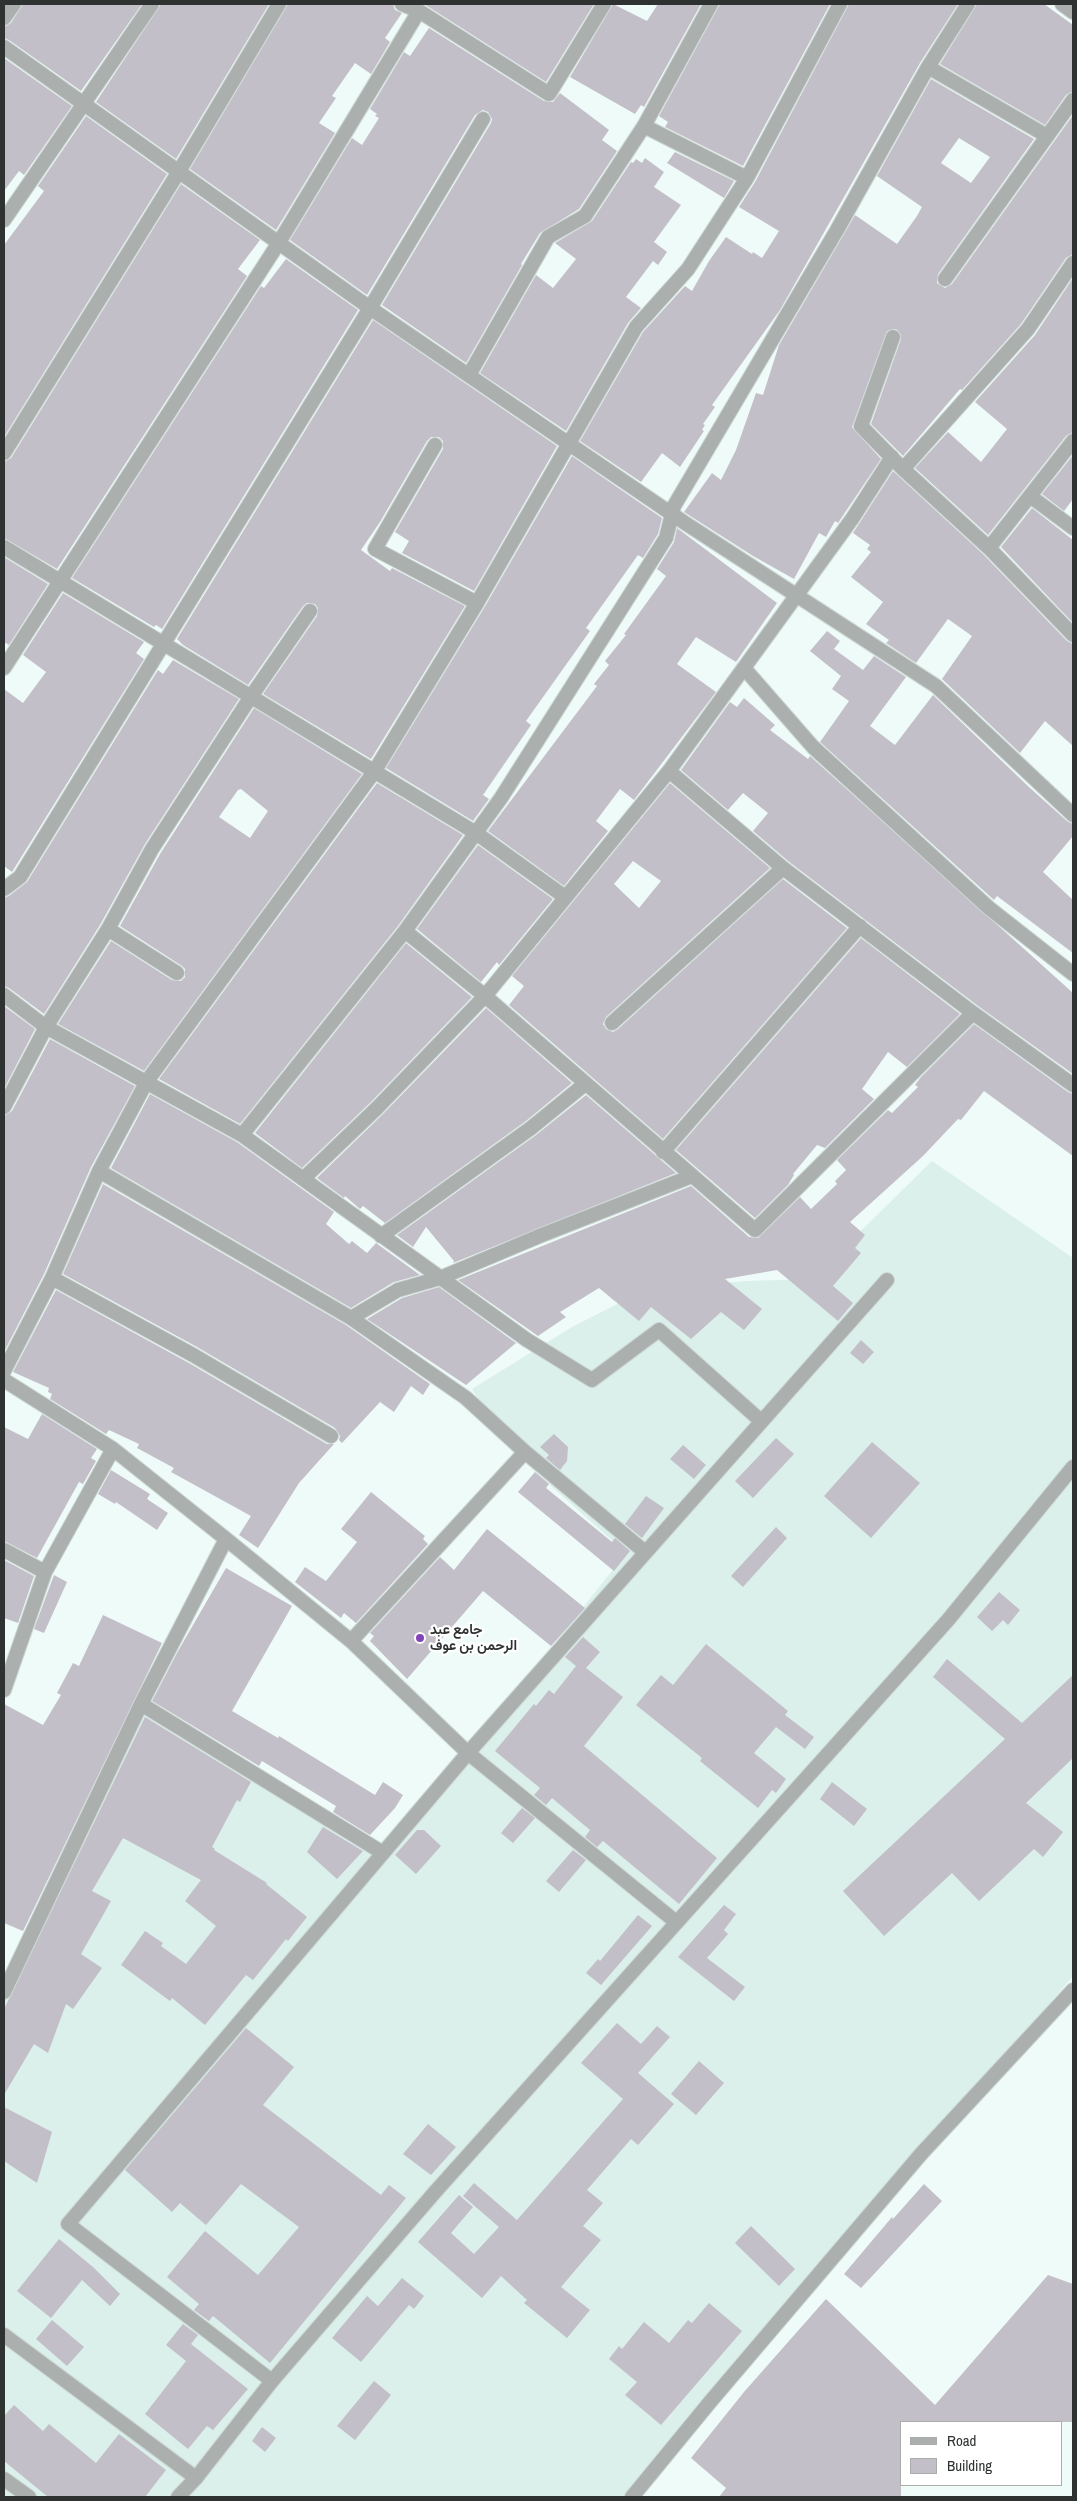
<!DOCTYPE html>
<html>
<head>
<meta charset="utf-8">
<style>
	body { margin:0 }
	#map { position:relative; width:1077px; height:2501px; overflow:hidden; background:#effbf8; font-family:"Archivo Narrow",sans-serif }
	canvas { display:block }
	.frame { position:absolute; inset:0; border:5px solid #2e3332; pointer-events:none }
	.legend { position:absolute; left:900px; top:2421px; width:162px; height:65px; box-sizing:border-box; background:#fff; border:1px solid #abadad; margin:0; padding:6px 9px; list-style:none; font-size:15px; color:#2e3332 }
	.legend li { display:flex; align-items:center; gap:10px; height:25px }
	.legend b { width:25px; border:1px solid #abadad }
</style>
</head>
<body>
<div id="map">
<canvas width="1077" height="2501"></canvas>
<div class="frame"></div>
<ul class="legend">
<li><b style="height:6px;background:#abb0af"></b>Road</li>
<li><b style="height:14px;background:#c3bfc8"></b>Building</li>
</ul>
</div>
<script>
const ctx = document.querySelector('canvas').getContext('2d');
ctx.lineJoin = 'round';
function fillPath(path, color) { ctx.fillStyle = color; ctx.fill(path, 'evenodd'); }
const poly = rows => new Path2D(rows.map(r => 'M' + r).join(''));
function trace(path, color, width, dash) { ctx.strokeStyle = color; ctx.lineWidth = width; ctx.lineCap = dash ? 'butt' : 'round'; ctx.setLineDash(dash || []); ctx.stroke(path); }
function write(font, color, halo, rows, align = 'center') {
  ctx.font = font + ' "Archivo Narrow",Vazirmatn,sans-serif'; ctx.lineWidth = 4.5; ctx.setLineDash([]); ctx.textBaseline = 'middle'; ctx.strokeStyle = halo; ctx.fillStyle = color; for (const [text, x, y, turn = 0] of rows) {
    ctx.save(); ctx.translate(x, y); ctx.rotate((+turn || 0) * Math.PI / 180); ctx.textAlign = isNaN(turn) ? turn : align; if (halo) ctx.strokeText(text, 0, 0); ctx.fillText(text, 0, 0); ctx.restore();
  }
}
fillPath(poly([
	[932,1161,1073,1258,1073,1976,921,2154,636,2497,4,2497,4,1992,141,1704,383,1853,468,1753,626,1553,512,1451,472,1389,572,1327,641,1292,745,1281,812,1279]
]), '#dbf0eb');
fillPath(poly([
	[23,4,142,4,81,91,9,40,4,38,4,27,11,23],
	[161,4,269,4,176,159,96,102],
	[288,4,393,4,395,10,402,13,385,38,390,42,371,74,355,63,332,96,336,98,319,123,335,133,276,230,190,169],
	[424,4,594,4,546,82],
	[613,4,647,21,658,4,701,4,644,107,641,105,635,114,570,77],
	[720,4,830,4,743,166,665,127,668,122,659,116],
	[849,4,958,4,920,63,780,310,712,405,715,407,703,424,705,425,702,430,704,431,680,467,662,453,641,482,580,441,643,332,685,286,692,291,709,261,726,237,752,254,753,252,762,258,779,231,739,207,755,182],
	[977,4,1044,4,1073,25,1073,91,1066,95,1045,125,940,64],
	[429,28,544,101,553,102,560,93,609,130,602,140,617,151,579,209,540,233,521,264,522,265,466,363,382,305,491,123,492,119,488,112,483,110,475,115,367,295,290,240,352,138,362,145,379,118,375,116,377,114,370,109,404,52,410,56],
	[4,58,72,106,24,175,19,171,4,191],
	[931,79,1034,139,938,274,937,283,945,288,952,284,1073,115,1073,254,1066,258,1021,324,962,390,960,389,903,456,871,424,901,339,901,335,896,329,887,331,852,427,881,459,838,523,835,521,826,537,819,533,794,579,753,556,684,512,712,473,721,480,736,450,756,393,763,395,779,345,855,215,897,244,917,216,922,207,877,176],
	[959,138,990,157,971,183,941,163],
	[86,116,167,174,4,437,4,245,44,191,38,186],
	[675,152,734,181,724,198,667,163],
	[645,158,664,172,654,187,681,205,654,242,667,252,658,265,653,261,626,297,641,308,628,323,566,431,480,373,536,275,553,288,576,259,555,243,592,221,631,162,633,163,636,159,642,163],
	[181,184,260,240,238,269,247,276,57,569,4,538,4,462,11,458],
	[286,259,358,310,162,629,156,625,154,627,72,578,261,286,264,288],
	[1073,278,1073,432,1066,436,988,535,915,468,948,432,981,462,1007,429,975,402,1035,335],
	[373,320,557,446,474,591,402,553,409,541,395,532,443,449,443,441,439,437,431,437,427,441,380,522,361,550,390,571,392,568,465,606,371,759,263,694,317,616,318,608,315,604,307,603,303,606,248,685,183,645,177,639],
	[1073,455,1073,499,1064,511,1042,494],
	[572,456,662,518,658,534,643,558,638,555,586,628,590,631,526,721,531,725,483,795,489,799,473,821,386,768,484,608],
	[893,471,983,554,1067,641,1073,644,1073,746,1045,721,1020,753,942,679,972,636,948,619,916,663,886,643,889,640,866,624,883,602,851,577,871,552,867,549,870,545,853,533],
	[1032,508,1073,540,1073,623,1001,547],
	[677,528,777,603,736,662,696,637,677,664,716,692,634,800,620,789,596,821,608,831,564,886,488,831,597,686,594,684,609,665,605,661,626,635,624,634,666,576,657,569,674,542],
	[4,557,48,584,9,645,4,642],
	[63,593,144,642,136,653,144,659,12,872,4,866,4,689,23,703,46,672,23,655],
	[827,631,840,641,834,649,863,670,874,656,906,677,870,726,895,745,933,695,1030,788,1067,821,1073,824,1073,836,1043,872,1073,900,1073,953,997,896,994,900,820,742,849,701,832,689,841,676,810,651],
	[173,660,239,699,145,844,100,925,44,1014,9,988,4,986,4,898,9,896,27,882,158,670,163,674],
	[744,698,775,725,770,730,808,759,810,756,1073,993,1073,1074,978,1006,788,861,753,831,768,813,743,793,728,810,681,770,730,702,737,707],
	[254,708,362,774,144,1071,58,1024,111,941,172,980,181,981,185,977,185,969,182,966,120,926,160,854],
	[241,789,268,811,250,838,219,817,238,790],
	[377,783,463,835,398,926,240,1124,159,1079],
	[670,783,770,868,606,1017,603,1024,606,1029,613,1032,618,1029,783,879,847,928,663,1139,509,1005,524,986,512,976],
	[633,861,661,881,639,908,614,884],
	[478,845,553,899,499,965,497,962,481,982,417,929],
	[861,938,960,1014,907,1067,888,1052,862,1089,874,1099,825,1148,817,1145,793,1174,794,1175,788,1185,755,1218,676,1150],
	[406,943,472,997,371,1102,302,1168,255,1133],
	[4,1006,35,1029,4,1089],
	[486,1008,572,1083,526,1121,385,1223,363,1206,360,1209,345,1196,344,1198,317,1178,383,1114],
	[974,1024,1068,1092,1073,1094,1073,1156,984,1091,961,1120,958,1119,923,1156,850,1222,865,1235,855,1248,861,1253,833,1286,853,1303,838,1321,777,1270,725,1279,762,1309,744,1330,721,1312,691,1339,651,1307,639,1321,599,1288,560,1312,566,1317,538,1336,458,1280,691,1186,749,1237,758,1238,800,1197,811,1209,837,1184,835,1181,846,1170,837,1160,888,1110,892,1113,918,1087,915,1085,921,1077],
	[50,1039,135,1086,91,1167,44,1274,4,1352,4,1116,12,1111],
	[150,1094,237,1142,334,1212,326,1224,349,1244,352,1241,367,1253,376,1243,420,1275,394,1282,351,1308,111,1168],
	[586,1095,676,1173,453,1263,454,1261,426,1227,413,1247,397,1235,536,1135],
	[103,1184,346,1325,430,1384,423,1395,411,1386,394,1412,380,1402,342,1443,339,1440,340,1436,335,1428,197,1347,63,1274],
	[439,1287,516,1343,466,1385,367,1319,402,1298],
	[56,1290,189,1363,327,1444,334,1444,299,1483,258,1548,239,1535,251,1516,171,1472,174,1468,137,1448,139,1444,109,1430,106,1434,50,1399,52,1394,48,1392,49,1388,13,1372],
	[861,1340,874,1352,863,1364,850,1353],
	[42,1414,97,1449,91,1458,96,1461,83,1484,79,1482,37,1558,4,1541,4,1427,28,1439],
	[554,1434,568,1447,567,1461,560,1470,546,1458,549,1455,540,1447],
	[776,1438,794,1454,753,1498,735,1481],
	[872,1442,920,1483,871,1538,824,1496],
	[683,1445,706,1465,694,1479,670,1459],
	[111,1470,150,1494,147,1499,168,1513,157,1530,116,1502,115,1504,98,1494],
	[535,1472,549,1484,546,1488,612,1542,615,1538,630,1551,614,1571,518,1492],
	[371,1492,425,1536,423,1539,428,1544,356,1623,344,1613,341,1618,295,1582,305,1567,326,1581,357,1542,341,1529],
	[646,1496,664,1508,642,1538,625,1524],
	[776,1527,787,1538,743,1587,731,1576],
	[487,1529,585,1608,551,1646,483,1591,407,1679,370,1641,374,1636,370,1633,440,1557,454,1570],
	[4,1560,34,1576,18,1623,4,1618],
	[226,1568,292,1606,232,1711,278,1738,279,1736,375,1795,383,1782,403,1795,395,1808,370,1835,333,1812,336,1806,262,1761,259,1766,152,1701,178,1651],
	[54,1575,67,1582,44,1633,34,1629],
	[999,1592,1020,1610,1008,1625,1003,1620,992,1631,977,1617],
	[103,1615,162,1643,23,1931,4,1923,4,1704,43,1725,61,1695,57,1693,73,1663,79,1666],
	[583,1637,600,1652,586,1668,623,1697,584,1746,717,1858,679,1904,603,1841,597,1847,585,1837,590,1830,552,1798,546,1805,534,1795,540,1788,495,1751,534,1704,536,1706,549,1690,554,1694,576,1666,565,1657],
	[706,1644,788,1711,785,1715,814,1737,805,1749,776,1727,754,1753,786,1779,776,1793,772,1790,758,1808,700,1761,702,1758,636,1705,661,1675,673,1685],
	[947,1659,1022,1723,1073,1675,1073,1758,1026,1803,1063,1832,1043,1857,1034,1849,979,1901,952,1873,884,1936,843,1891,1005,1739,933,1677],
	[145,1717,251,1782,240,1802,237,1800,212,1847,215,1849,214,1850,267,1883,266,1884,307,1917,288,1941,286,1939,253,1980,246,1975,205,2025,172,1998,170,2001,121,1965,145,1931,163,1943,161,1946,186,1964,216,1926,185,1901,201,1880,123,1838,92,1891,111,1901,81,1954,102,1968,73,2009,66,2004,48,2053,34,2044,4,2095,4,2009],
	[832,1782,867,1809,854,1826,820,1799],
	[522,1808,535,1818,513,1843,501,1833],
	[323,1827,363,1851,337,1879,307,1852],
	[417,1830,424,1830,441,1846,416,1874,395,1855],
	[573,1850,586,1860,559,1892,546,1881],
	[724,1905,736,1914,724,1930,728,1934,707,1958,745,1987,734,2001,678,1957],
	[638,1915,652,1926,601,1985,586,1973,598,1959,600,1961],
	[617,2023,641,2044,657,2026,670,2037,638,2073,674,2104,638,2145,631,2139,587,2190,603,2203,583,2226,601,2240,561,2287,590,2310,567,2338,524,2303,527,2300,501,2276,482,2298,418,2242,459,2195,473,2207,451,2233,474,2254,499,2227,463,2196,474,2183,517,2220,623,2099,581,2063],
	[246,2028,294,2067,263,2105,381,2195,389,2185,406,2198,270,2363,213,2316,209,2321,194,2310,199,2304,167,2277,205,2231,258,2275,299,2227,241,2184,206,2225,180,2203,172,2212,125,2170],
	[699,2061,724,2083,696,2115,671,2094],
	[4,2107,52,2132,37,2183,4,2161],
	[428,2124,456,2147,431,2175,403,2154],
	[924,2184,942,2201,861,2288,844,2274,892,2217,893,2219],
	[751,2226,795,2269,779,2286,735,2243],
	[59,2239,93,2267,120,2294,110,2306,82,2280,51,2318,17,2291],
	[1048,2275,1073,2284,1073,2422,901,2422,901,2497,719,2497,726,2488,691,2458,744,2392,826,2299,935,2405],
	[402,2278,424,2296,414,2309,409,2305,361,2362,332,2338,367,2296,378,2306],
	[709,2303,742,2331,661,2425,625,2395,637,2382,609,2359,619,2346,622,2349,644,2322,669,2343,688,2320,692,2323],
	[52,2320,84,2347,67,2366,36,2339],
	[183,2324,198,2335,191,2344,248,2389,213,2430,207,2426,188,2449,145,2414,186,2361,166,2345],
	[374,2381,391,2395,355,2440,337,2426],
	[14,2405,43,2431,49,2424,96,2463,119,2434,166,2470,145,2497,48,2497,4,2461,4,2416],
	[262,2427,276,2438,265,2452,252,2441]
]), '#c3bfc8');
const minor = poly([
	[402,4,419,11,549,94,604,4],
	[1062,4,1073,12],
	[4,18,14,4],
	[4,47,370,308,685,523,936,686,1073,815],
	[928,67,1047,136],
	[644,126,747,178],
	[4,220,152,4],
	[945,279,1073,100],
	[893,337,861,426,903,469,989,548,1073,635],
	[469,375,548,237,585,216,644,126,711,4],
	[435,445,375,549,477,603],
	[4,453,178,173,279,4],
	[903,469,1028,329,1073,263],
	[1030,496,1073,528],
	[4,547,476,833,565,897],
	[989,548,1073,441],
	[4,668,278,244,419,11],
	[744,668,813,747,989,908,1073,974],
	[669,771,783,868,973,1013,1073,1085],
	[4,889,20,877,370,308,483,119],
	[108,929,177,973],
	[405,931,485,996,755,1230,973,1013],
	[4,995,46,1027,242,1135,527,1340,592,1380,659,1330,761,1421],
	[612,1023,783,868],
	[4,1107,46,1027,108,929,152,849,250,698,310,611],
	[242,1135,405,931,501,798,666,538,674,506,837,230,928,67,968,4],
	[663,1152,860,926],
	[99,1171,351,1318,466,1398,525,1452,645,1552],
	[303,1179,377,1108,485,996,669,771,852,519,892,457],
	[381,1236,531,1128,585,1084],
	[52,1278,193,1355,331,1436],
	[351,1318,398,1290,440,1278,542,1235,692,1176],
	[4,1371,52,1278,99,1171,147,1081,374,772,477,603,636,327,688,269,747,178,840,4],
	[4,1380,113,1449,226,1539,351,1641,468,1753,676,1922],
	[4,1550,45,1572],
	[351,1641,525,1452],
	[4,1690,45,1572,113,1449],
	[141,1704,383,1853],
	[4,1992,141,1704,226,1539],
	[4,2335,196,2478],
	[272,2381,68,2224,468,1753,887,1280],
	[4,2479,29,2497],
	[632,2497,710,2402,921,2154,1073,1990]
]);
const tertiary = poly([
	[178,2497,196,2478,272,2381,435,2192,948,1620,1073,1467]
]);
trace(minor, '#ccd7d4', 16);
trace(tertiary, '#ccd7d4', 16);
trace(minor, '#abb0af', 14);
trace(tertiary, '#abb0af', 14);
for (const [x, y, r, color] of [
	[420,1638,5,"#8444b9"]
]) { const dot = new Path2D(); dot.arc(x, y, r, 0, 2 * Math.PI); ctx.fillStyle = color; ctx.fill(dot); trace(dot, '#fff', 2); }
write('bold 14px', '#2e3332', '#fff', [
	["جامع عبد",430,1630],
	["الرحمن بن عوف",430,1646]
], 'left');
</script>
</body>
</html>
